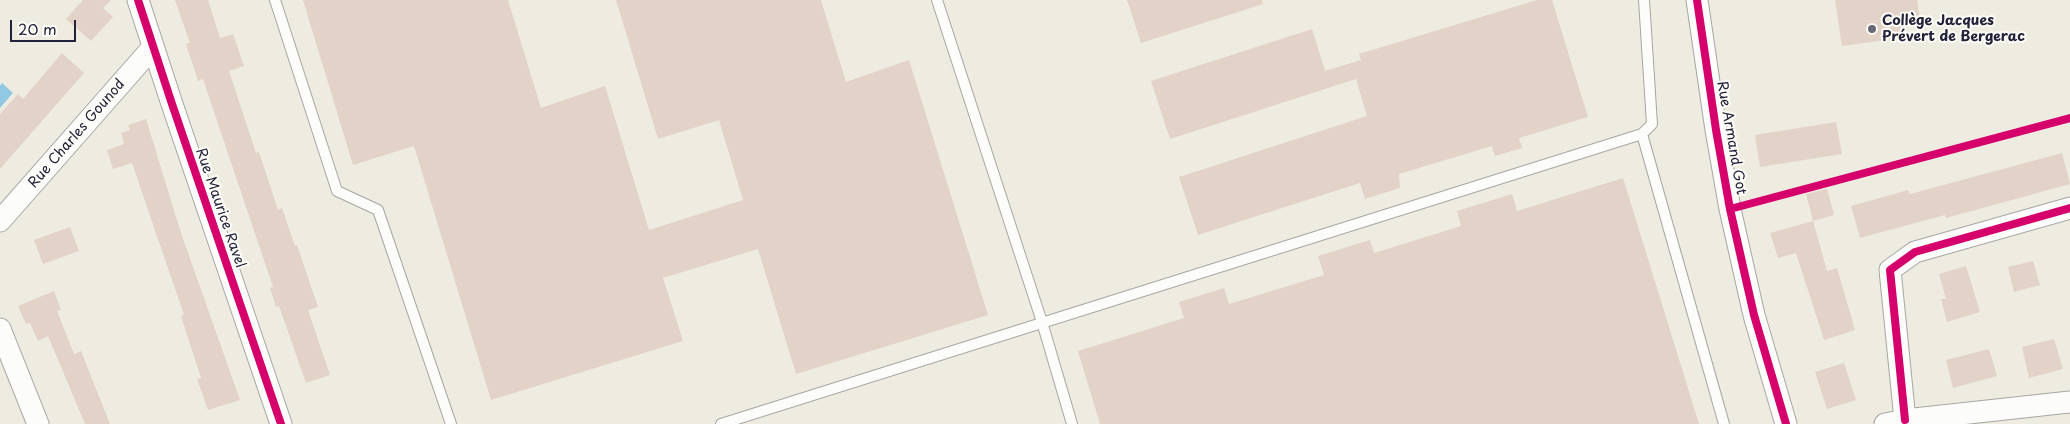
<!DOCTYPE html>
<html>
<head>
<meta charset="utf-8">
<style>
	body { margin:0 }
	#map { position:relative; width:2070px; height:424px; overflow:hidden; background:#eeece1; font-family:"Playpen Sans",sans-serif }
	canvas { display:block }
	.scale { position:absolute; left:10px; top:20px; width:66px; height:22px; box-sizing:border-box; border:2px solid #22223b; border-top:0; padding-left:6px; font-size:15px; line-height:18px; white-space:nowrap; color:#22223b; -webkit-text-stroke:4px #fdfcf7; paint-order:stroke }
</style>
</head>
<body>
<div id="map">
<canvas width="2070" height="424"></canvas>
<div class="scale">20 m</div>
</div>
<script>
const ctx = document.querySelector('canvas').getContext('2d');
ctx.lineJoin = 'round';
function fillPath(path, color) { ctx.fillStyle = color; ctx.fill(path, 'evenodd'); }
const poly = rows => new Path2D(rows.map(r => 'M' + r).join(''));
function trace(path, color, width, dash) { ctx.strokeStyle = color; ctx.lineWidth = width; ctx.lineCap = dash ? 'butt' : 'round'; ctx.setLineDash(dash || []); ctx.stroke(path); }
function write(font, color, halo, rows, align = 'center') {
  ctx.font = font + ' "Playpen Sans",sans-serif'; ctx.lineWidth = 4; ctx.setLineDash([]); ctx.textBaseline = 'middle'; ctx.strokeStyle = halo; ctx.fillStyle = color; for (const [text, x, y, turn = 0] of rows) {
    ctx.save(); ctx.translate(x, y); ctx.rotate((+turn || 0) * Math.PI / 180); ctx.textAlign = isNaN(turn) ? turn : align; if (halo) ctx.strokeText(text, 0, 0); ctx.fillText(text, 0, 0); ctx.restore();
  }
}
fillPath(poly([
	[2,83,13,93,0,108,0,86]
]), '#91c9e3');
fillPath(poly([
	[83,0,111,0,103,8,113,17,91,41,66,19],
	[175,0,208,0,220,38,233,34,244,66,229,71,256,153,259,152,278,210,282,208,295,246,297,245,318,307,308,310,330,375,306,383,279,306,276,307,270,288,273,287,203,79,198,81,186,44,190,43],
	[303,0,508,0,541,108,605,86,649,230,743,200,719,120,658,139,616,0,821,0,846,82,909,60,988,315,796,374,758,249,663,278,683,341,491,400,414,146,353,165],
	[1127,0,1262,0,1263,4,1141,43],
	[1537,0,1552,0,1588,117,1519,138,1522,148,1495,156,1492,146,1399,174,1400,188,1365,199,1360,183,1198,235,1179,177,1367,116,1356,79,1170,139,1151,81,1312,29,1325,71,1361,60,1359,54],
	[1835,0,1917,0,1920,19,1904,22,1906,37,1842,46],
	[62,53,84,73,0,169,0,114,18,94,23,99],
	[146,119,181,233,240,400,208,410,197,379,201,378,181,316,184,315,132,163,113,169,107,150,124,144,121,133,130,130,128,125],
	[1836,122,1842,154,1760,167,1755,135],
	[2062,153,2070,184,1946,218,1945,215,1860,238,1851,206,1908,190,1910,194],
	[1623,178,1699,424,1100,424,1078,351,1184,318,1179,302,1224,288,1229,304,1324,275,1318,256,1370,240,1374,253,1461,226,1457,211,1512,194,1517,211],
	[1827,189,1834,215,1813,221,1806,194],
	[1813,221,1827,271,1837,268,1855,330,1824,340,1796,253,1778,258,1770,233],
	[70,227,79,251,43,264,34,240],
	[2033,261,2040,285,2014,292,2008,267],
	[1966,266,1980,312,1947,322,1941,299,1946,299,1939,274],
	[54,291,61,310,57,311,74,354,81,351,110,424,85,424,48,336,38,341,30,323,26,324,18,306],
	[2054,339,2063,369,2029,378,2022,347],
	[1989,349,1997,376,1953,388,1946,360],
	[1844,363,1856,400,1827,409,1815,372]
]), '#e2d2c8');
const lane = poly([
	[275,0,337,191,378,210,451,424],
	[937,0,1042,322,1072,424],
	[1644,0,1652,124,1642,134,1724,424],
	[721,424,1642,134]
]);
const street = poly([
	[138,0,171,101,281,424],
	[1697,0,1716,130,1730,209,1754,315,1786,424],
	[0,221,153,47],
	[0,329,38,424],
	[1905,420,1890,270,1915,252,2070,208],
	[1885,424,1905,420,2070,402]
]);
trace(lane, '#a7a6a3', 12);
trace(street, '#a7a6a3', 23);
trace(lane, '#fcfcfa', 10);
trace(street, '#fcfcfa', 21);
trace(poly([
	[138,0,171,101,281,424],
	[1697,0,1716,130,1730,209,1754,315,1786,424],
	[1730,209,2070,118],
	[1905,420,1890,270,1915,252,2070,208]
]), '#d6006c', 8);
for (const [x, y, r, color] of [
	[1872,29,5,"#696975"]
]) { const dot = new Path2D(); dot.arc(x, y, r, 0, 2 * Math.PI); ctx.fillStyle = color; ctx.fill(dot); trace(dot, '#fdfcf7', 2); }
write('bold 14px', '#22223b', '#fdfcf7', [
	["Collège Jacques",1882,21],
	["Prévert de Bergerac",1882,37]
], 'left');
write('14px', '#22223b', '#fdfcf7', [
	["Rue Charles Gounod",77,134,-49],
	["Rue Armand Got",1731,138,80],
	["Rue Maurice Ravel",220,208,71]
]);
</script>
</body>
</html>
